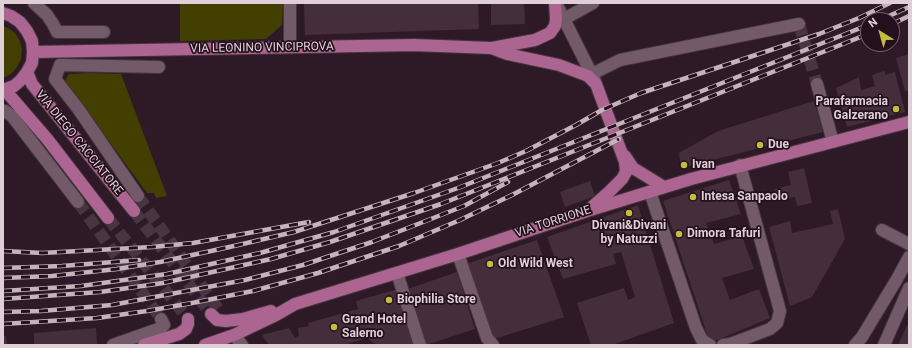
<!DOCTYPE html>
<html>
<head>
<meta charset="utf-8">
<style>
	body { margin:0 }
	#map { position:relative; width:912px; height:348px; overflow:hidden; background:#2e1a26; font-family:Roboto,sans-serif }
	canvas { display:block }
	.frame { position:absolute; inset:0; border:4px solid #dfd0d8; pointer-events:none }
	.north { position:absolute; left:860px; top:12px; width:40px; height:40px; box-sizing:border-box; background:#24101c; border:1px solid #6f5d67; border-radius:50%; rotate:323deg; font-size:11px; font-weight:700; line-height:16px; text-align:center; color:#dfd0d8 }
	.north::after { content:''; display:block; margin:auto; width:14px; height:18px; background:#c3bd3e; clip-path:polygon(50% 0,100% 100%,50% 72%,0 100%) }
</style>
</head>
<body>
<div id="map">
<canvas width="912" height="348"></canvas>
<div class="frame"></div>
<div class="north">N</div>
</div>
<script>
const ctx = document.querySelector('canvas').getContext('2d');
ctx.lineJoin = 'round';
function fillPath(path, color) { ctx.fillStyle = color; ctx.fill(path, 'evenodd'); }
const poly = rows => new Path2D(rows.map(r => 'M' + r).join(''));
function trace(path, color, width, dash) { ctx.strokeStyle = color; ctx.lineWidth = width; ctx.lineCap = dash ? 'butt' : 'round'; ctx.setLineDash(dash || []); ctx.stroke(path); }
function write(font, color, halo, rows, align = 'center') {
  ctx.font = font + ' Roboto,sans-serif'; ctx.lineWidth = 3.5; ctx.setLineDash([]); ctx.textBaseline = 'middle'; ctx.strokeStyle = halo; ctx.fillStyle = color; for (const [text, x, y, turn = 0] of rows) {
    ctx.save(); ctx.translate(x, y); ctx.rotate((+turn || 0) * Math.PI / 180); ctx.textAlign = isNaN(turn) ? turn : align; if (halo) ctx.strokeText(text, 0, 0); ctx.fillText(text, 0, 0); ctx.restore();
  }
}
fillPath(poly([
	[180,3,283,3,282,25,266,39,180,41],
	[3,26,8,28,15,33,20,41,22,50,21,59,17,67,11,74,3,78],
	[93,73,121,74,167,196,156,198,154,193,147,193,65,81,69,74]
]), '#423f00');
fillPath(poly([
	[304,3,478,3,479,29,305,35],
	[491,3,524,3,525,24,491,25],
	[909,54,909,90,905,91,896,58],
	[884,71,886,75,895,72,905,112,847,127,836,88,859,77,861,90,875,86,872,75],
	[814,101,823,132,681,168,679,153,718,131],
	[804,168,812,203,797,206,795,197,778,201,775,189,791,185,788,172],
	[729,180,741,214,706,223,714,244,742,236,754,269,722,278,730,300,759,289,770,318,710,343,663,201],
	[590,181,595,196,565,207,560,192],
	[638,205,674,323,612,345,591,345,577,303,624,288,628,300,635,297,621,252,613,254,616,264,563,279,547,237],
	[838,209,845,239,812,297,790,306,769,227,790,221,792,233,833,224,830,211],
	[537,240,564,317,491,340,466,264],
	[457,272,475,329,426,345,408,289],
	[398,289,416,345,376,345,367,338,343,345,269,345,262,335,289,328,295,338,299,335,298,328,309,326,308,323,358,309,356,301],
	[909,321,909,345,898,345],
	[96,328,97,344,34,345,34,333],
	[3,336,6,336,7,344,3,345]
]), '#442e3b');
trace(poly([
	[799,24,817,84],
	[138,196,221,313],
	[78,202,161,319]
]), '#493541', 12, [12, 6]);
trace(poly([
	[134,211,211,314],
	[108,218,188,319]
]), '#493541', 12, [12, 6]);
const minor = poly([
	[34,3,47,15,53,24,57,32,104,32],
	[290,3,290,47],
	[556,3,595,81],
	[564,19,593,3],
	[588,76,620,60,799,24],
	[817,84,833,142],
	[3,111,5,111,12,116,78,202],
	[650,192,696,328,702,340,710,345],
	[138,196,79,110,55,79,60,65,159,67],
	[882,230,909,244],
	[458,254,487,338,493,345],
	[397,273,420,345],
	[234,335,242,345],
	[113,345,161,328,164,325,161,319],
	[723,345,730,344,770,329,777,323,780,311,740,165],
	[855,345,862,337,897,279,909,257],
	[884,345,909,288]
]);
const major = poly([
	[3,13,11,16,20,22,27,31,32,41,33,52,32,63,27,72,21,80,14,86,3,90],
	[492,48,535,40,550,33,555,26,556,19,555,3],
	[33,52,414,45,491,48,507,54,559,65,588,76,596,84,625,162,626,172,622,179,609,192,592,207],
	[27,72,32,84,134,211],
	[5,90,48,140,108,218],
	[625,156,633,168,664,187],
	[211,314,217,320,226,321,243,319,271,311],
	[144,345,179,334,186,329,188,324,188,319],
	[205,345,234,335,276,315,295,304,458,254,587,211,691,179,909,122]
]);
trace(minor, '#45353f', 14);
trace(major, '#45353f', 14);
trace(minor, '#735a68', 12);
trace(major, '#ac6491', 12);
const rail = poly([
	[880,20,909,7],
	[892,24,909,16],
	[3,251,42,253,152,247,193,243,309,222],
	[3,268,62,266,139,260],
	[3,278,52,276,117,269,160,262,234,246,294,232,414,193,498,163,526,151,576,125,602,110,641,93,819,34,859,18,890,3],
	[3,291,81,286,167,274,260,253,334,232,458,188,868,25],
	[3,299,100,292,163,283,271,259,330,242,441,204,868,34],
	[3,312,41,311,112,305,245,280,303,265,372,242,464,206,508,182],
	[3,324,97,318,147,311,192,303,253,291,318,273,399,246,460,220,512,195,619,139]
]);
trace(rail, '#c3b3bb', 4.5);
trace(rail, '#24101c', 3, [9]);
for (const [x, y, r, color] of [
	[896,109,4,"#c3bd3e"],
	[760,145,4,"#c3bd3e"],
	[684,165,4,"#c3bd3e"],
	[693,197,4,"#c3bd3e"],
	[629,213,4,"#c3bd3e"],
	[679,234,4,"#c3bd3e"],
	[490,264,4,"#c3bd3e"],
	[389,300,4,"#c3bd3e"],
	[334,327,4,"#c3bd3e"]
]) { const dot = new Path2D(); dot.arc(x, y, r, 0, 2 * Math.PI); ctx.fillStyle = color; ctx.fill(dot); trace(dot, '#24101c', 1.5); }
write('12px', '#dfd0d8', '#24101c', [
	["VIA LEONINO VINCIPROVA",262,48,-1],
	["VIA DIEGO CACCIATORE",79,143,51],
	["VIA TORRIONE",553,222,-18]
]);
write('bold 12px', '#dfd0d8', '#24101c', [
	["Parafarmacia",888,102,"right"],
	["Galzerano",888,116,"right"],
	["Due",768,145],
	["Ivan",692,165],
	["Intesa Sanpaolo",701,197],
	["Divani&Divani",629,226,"center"],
	["by Natuzzi",629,240,"center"],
	["Dimora Tafuri",687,234],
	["Old Wild West",498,264],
	["Biophilia Store",397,300],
	["Grand Hotel",342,320],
	["Salerno",342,334]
], 'left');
</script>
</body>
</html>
